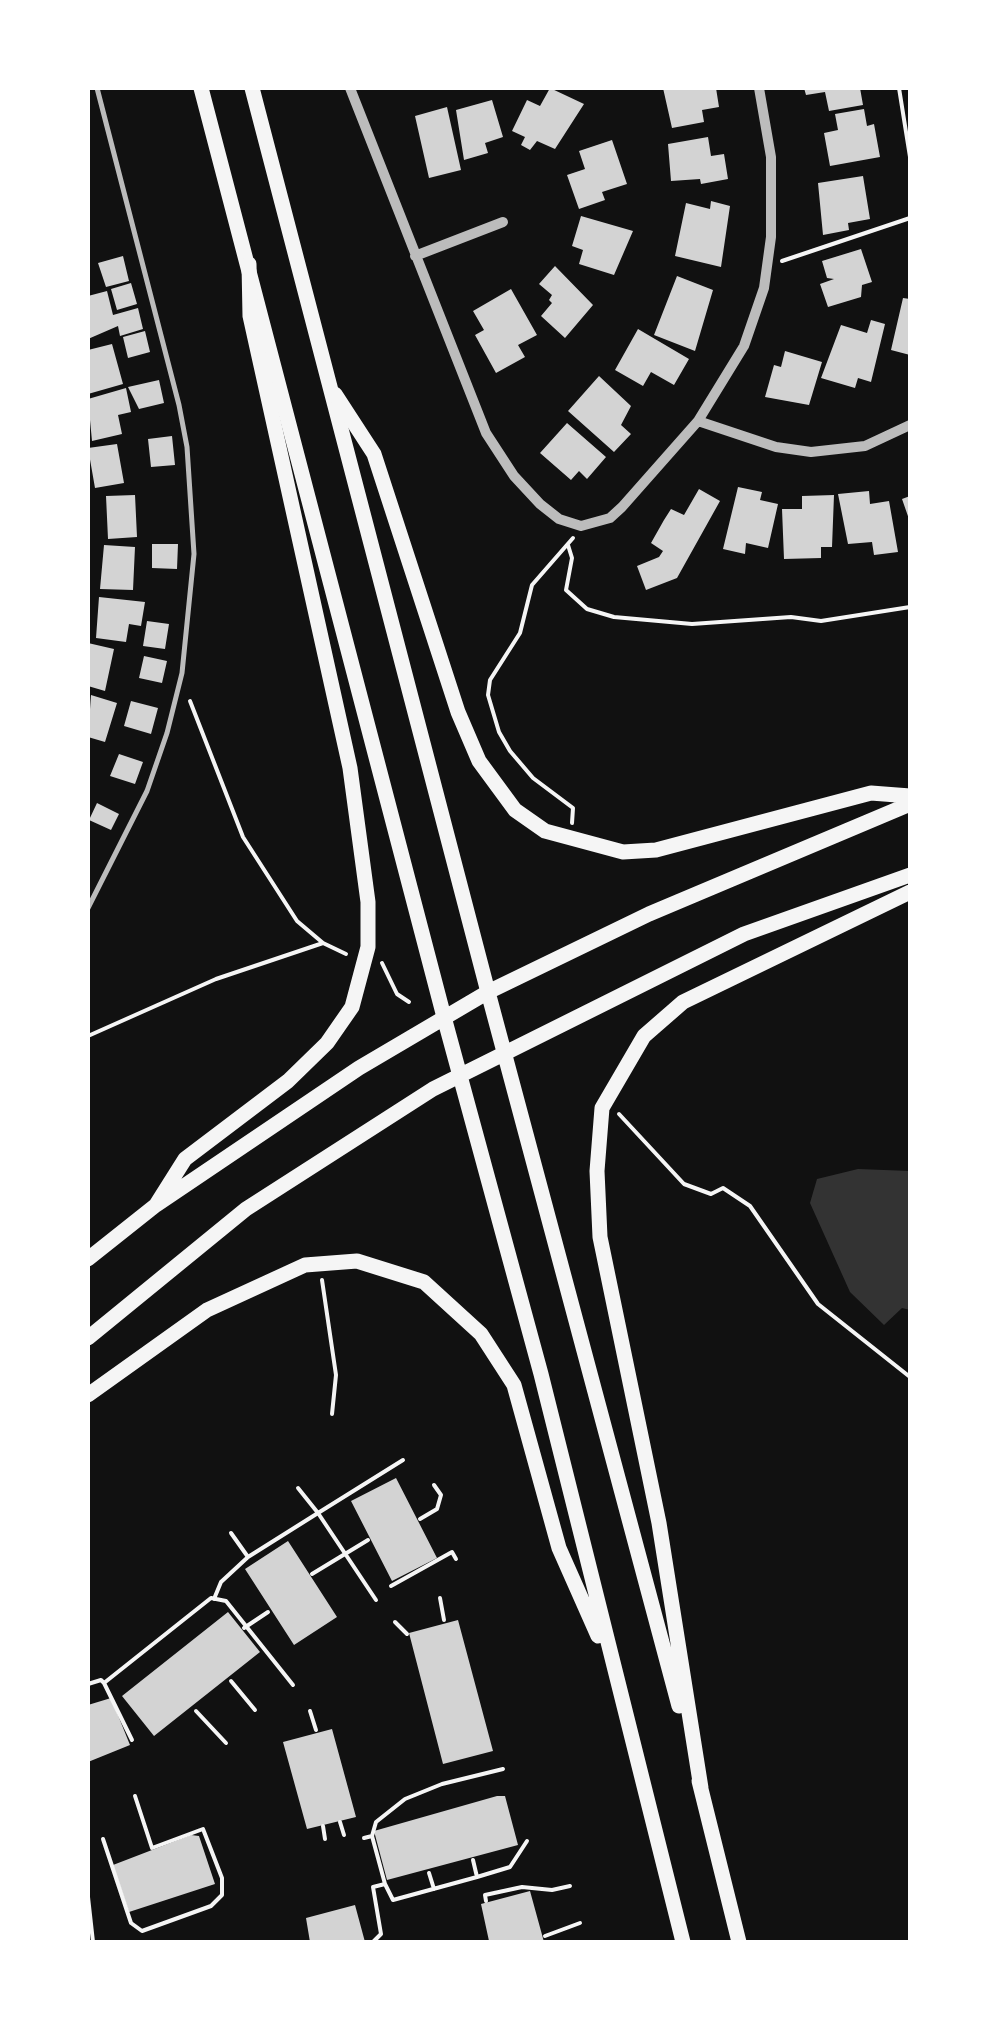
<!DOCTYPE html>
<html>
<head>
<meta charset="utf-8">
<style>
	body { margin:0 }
	#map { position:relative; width:998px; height:2030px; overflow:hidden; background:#111; font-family:"Asap Condensed",sans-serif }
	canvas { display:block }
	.frame { position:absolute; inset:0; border:90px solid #fff; pointer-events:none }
</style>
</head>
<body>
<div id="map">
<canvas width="998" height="2030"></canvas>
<div class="frame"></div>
</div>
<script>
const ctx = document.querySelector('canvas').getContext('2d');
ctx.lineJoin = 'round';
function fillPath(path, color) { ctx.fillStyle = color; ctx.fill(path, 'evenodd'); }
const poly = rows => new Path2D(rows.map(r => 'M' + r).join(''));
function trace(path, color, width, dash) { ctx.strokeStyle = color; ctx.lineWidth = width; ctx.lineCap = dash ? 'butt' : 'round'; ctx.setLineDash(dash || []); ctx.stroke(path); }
fillPath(poly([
	[858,1169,910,1171,910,1310,902,1308,884,1325,850,1292,810,1203,817,1179]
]), '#333');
fillPath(poly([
	[550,88,584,104,555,149,537,141,530,150,521,145,525,137,512,131,527,100,540,106],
	[663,88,716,88,719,107,702,110,704,122,672,128],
	[804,88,860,88,863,105,829,111,825,92,806,95],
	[492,100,503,137,485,143,488,153,464,160,456,110],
	[447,107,461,170,429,178,415,116],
	[864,109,867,126,874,124,880,157,830,166,824,133,838,130,835,114],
	[708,137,711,156,724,154,728,179,701,184,700,179,671,181,668,144],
	[612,140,627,184,602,192,605,200,579,209,567,175,585,169,579,151],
	[863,176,870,219,848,223,849,230,823,235,818,183],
	[711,201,730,206,721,267,675,256,686,203,710,209],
	[581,216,633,231,614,275,579,264,583,250,572,246],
	[861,249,872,282,862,285,861,297,828,307,820,284,834,279,827,278,822,261],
	[123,256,129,281,106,287,98,263],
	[555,266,593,305,565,338,541,316,552,303,549,300,552,295,539,284],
	[677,276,713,290,695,351,654,335],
	[131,283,137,304,117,310,111,289],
	[511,289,537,335,518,345,525,357,496,373,475,335,484,330,473,311],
	[107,291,113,315,138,308,143,329,120,336,118,326,88,339,88,296],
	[903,298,910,299,910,355,891,350],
	[871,320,885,324,871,382,858,378,855,388,821,378,841,325,867,333],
	[638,329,689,359,674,385,651,372,643,386,615,370],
	[145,331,150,352,128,358,123,337],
	[112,344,123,384,88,394,88,350],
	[785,351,822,362,809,405,765,397,774,365,781,367],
	[599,376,631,406,621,425,631,434,614,452,568,411],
	[159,380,164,403,139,409,128,387],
	[126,388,131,412,118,415,122,434,92,441,88,399],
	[567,423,606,457,587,479,579,471,571,480,540,453],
	[172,436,175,465,151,467,148,439],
	[117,444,124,483,95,488,88,448],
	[738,487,762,492,760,500,778,504,768,548,746,543,745,554,723,549],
	[699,489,720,501,677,578,646,590,637,566,659,557,663,551,651,543,664,520,671,509,684,515],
	[869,491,870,504,889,501,898,552,874,555,872,542,848,544,838,494],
	[135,495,137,537,108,539,106,496],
	[834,495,832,547,821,547,821,558,784,559,782,509,802,509,802,496],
	[910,496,910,522,902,499],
	[152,544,178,544,177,569,152,568],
	[104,545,135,547,133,590,100,589],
	[99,597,145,602,141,626,129,624,126,642,96,638],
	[147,621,169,624,165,649,143,646],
	[88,643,114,649,105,691,88,686],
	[144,656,167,661,162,683,139,678],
	[91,695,117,703,105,742,88,737],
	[131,701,158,708,151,734,124,726],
	[119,754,143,762,135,784,110,776],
	[97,803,119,814,111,830,89,820],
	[396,1478,437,1558,392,1581,351,1501],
	[288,1541,337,1617,294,1645,245,1569],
	[228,1612,260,1652,154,1736,122,1696],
	[458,1620,493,1751,443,1764,409,1633],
	[111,1698,130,1745,88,1762,88,1705],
	[332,1729,356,1817,307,1829,283,1742],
	[497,1796,505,1796,518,1845,387,1880,374,1831],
	[191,1835,199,1836,215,1884,129,1912,113,1865],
	[530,1891,544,1942,489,1941,481,1904],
	[355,1905,365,1942,310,1942,306,1918]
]), '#d3d3d3');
trace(poly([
	[899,88,910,157],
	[782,261,910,218],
	[568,545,572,558,566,590,587,609,614,617,692,624,791,617,821,621,910,607],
	[190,701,243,837,297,921,323,943,346,954],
	[572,823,573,808,533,778,510,751,499,732,488,695,490,680,520,633,532,585,573,538],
	[382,963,397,994,409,1002],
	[88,1036,216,979,323,943],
	[619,1114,684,1184,711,1194,723,1188,750,1206,818,1304,910,1377],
	[322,1280,336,1375,332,1414],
	[298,1488,318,1513,403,1460],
	[420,1519,437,1509,441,1495,434,1485],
	[231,1533,248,1557],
	[312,1574,368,1540],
	[391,1586,452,1552,456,1559],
	[440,1598,444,1620],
	[214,1599,221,1582,248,1557,318,1513,376,1600],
	[395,1622,407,1634],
	[244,1628,268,1612],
	[231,1681,255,1710],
	[104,1683,211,1598,226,1601,293,1685],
	[88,1684,101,1680,104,1683,132,1740],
	[196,1711,226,1743],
	[310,1711,316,1730],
	[340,1822,344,1835],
	[323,1826,325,1839],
	[372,1836,376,1822,405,1799,442,1784,503,1769],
	[364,1838,372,1836,385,1884],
	[103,1839,131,1923,142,1931,211,1906,222,1895,222,1878,203,1829,152,1848,135,1796],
	[473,1860,477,1877,510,1867,527,1841],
	[429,1873,434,1889],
	[88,1897,93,1942],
	[486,1901,485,1895,522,1887,552,1890,570,1886],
	[545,1936,580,1923],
	[373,1942,381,1934,373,1887,385,1884,393,1900,477,1877]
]), '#f5f5f5', 4);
trace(poly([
	[88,908,147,791,167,733,182,673,194,554,187,447,179,405,97,88]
]), '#bcbcbc', 5);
trace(poly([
	[350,88,486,433,514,476,540,504,559,519,581,526,610,518,622,507,698,421,744,346,764,288,771,237,771,157,759,88],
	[415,256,503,222],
	[698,421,776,447,811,452,865,446,910,425]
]), '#bcbcbc', 10);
trace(poly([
	[201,88,444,1017],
	[252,88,488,992]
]), '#f5f5f5', 15);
trace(poly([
	[335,394,374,454,458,712,479,761,515,810,545,831,623,852,656,850,871,793,910,796],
	[488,992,679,1706],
	[444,1017,541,1374,683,1942],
	[156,1205,185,1159,288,1081,327,1043,352,1007,368,947,368,902,350,768,250,316,249,264],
	[88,1259,156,1205,359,1068,488,992,649,914,910,804],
	[88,1338,246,1209,433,1089,744,934,910,875],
	[88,1395,207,1310,305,1265,357,1261,424,1282,481,1334,514,1385,559,1548,598,1636],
	[699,1781,739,1942],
	[701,1788,659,1523,600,1237,597,1171,602,1108,644,1036,683,1002,910,892]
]), '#f5f5f5', 15);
</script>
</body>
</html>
